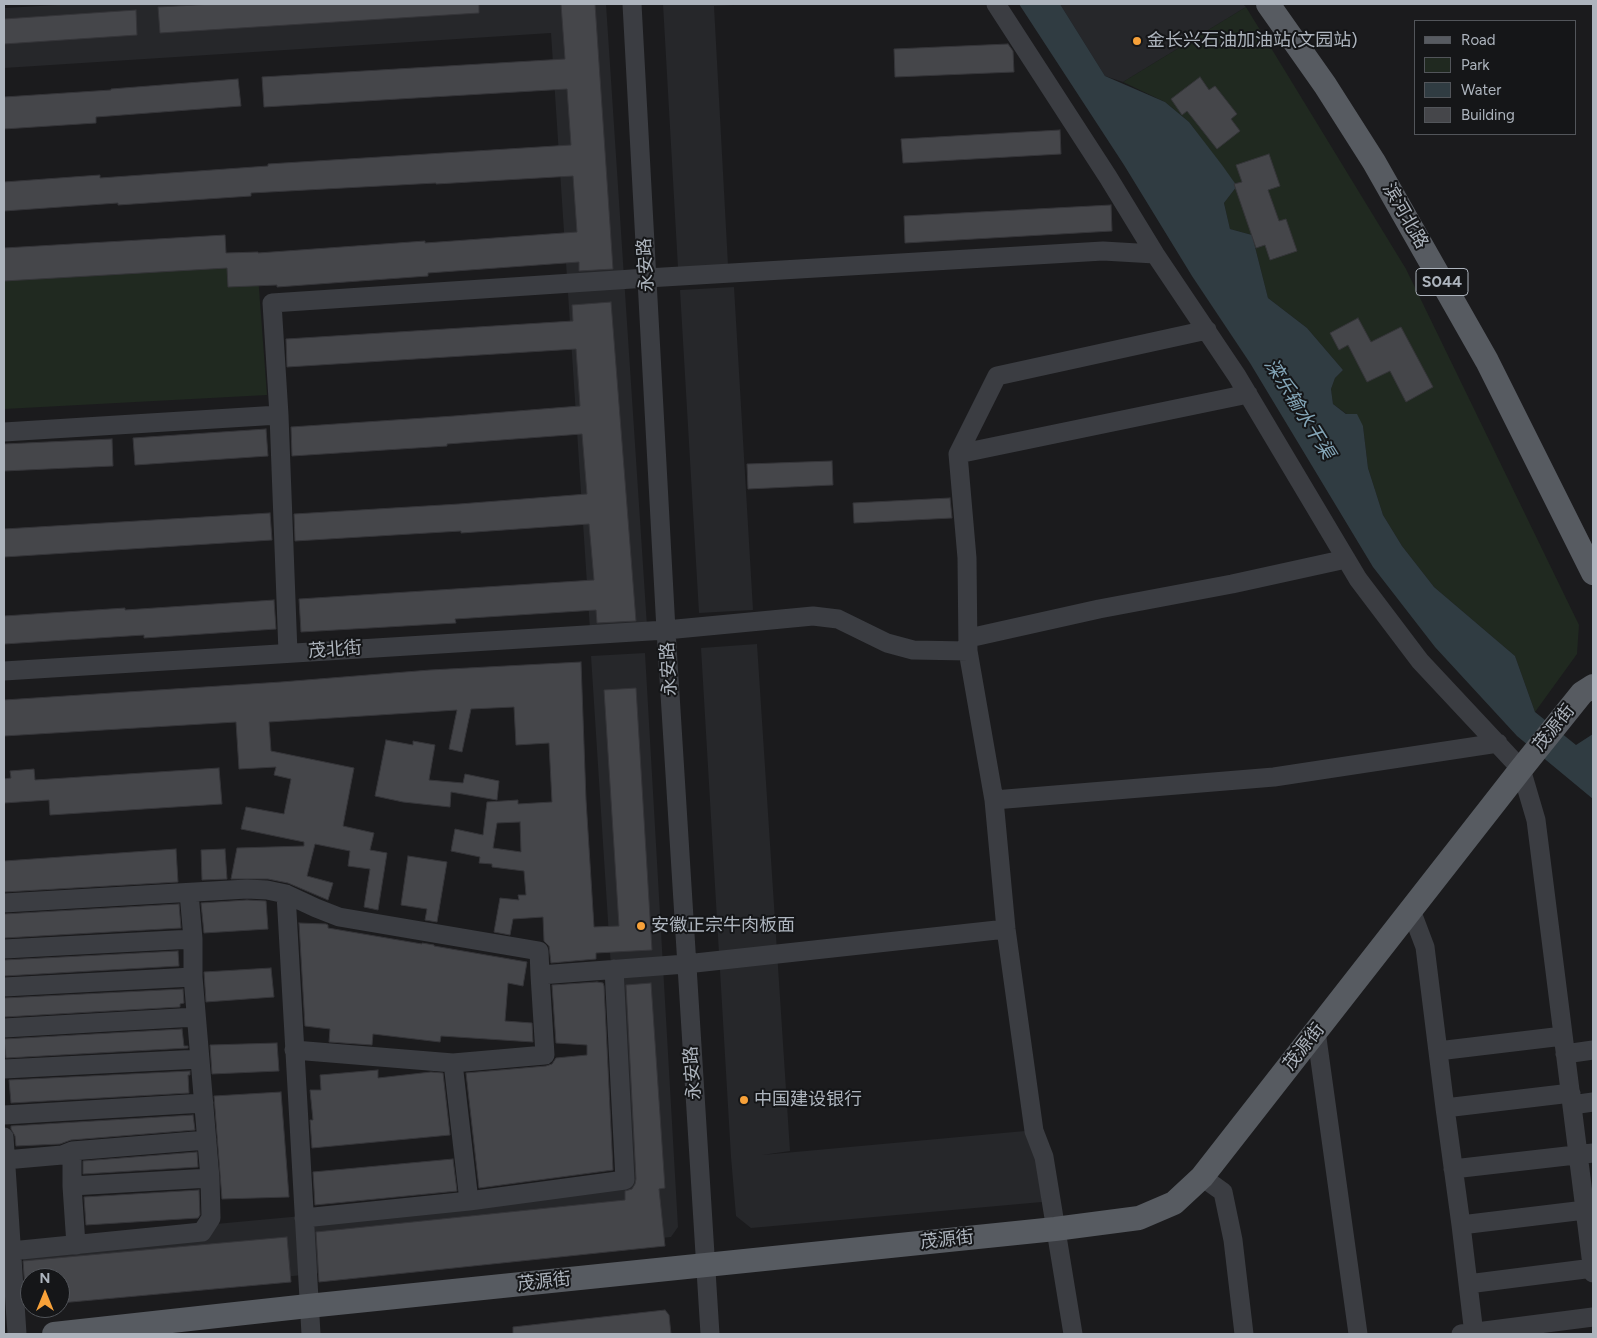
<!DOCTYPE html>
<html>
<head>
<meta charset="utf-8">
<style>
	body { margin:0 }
	#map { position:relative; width:1597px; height:1338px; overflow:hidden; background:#1b1b1d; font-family:Figtree,sans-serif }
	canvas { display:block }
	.frame { position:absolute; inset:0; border:5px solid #adb4bd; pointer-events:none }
	.legend { position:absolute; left:1414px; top:20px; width:162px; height:115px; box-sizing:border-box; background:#151618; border:1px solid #52555a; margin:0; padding:6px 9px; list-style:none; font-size:15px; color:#adb4bd }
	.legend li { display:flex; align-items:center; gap:10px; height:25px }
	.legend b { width:25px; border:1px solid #52555a }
	.north { position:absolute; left:20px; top:1268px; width:50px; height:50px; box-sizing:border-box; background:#151618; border:1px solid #52555a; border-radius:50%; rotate:0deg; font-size:14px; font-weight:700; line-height:20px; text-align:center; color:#adb4bd }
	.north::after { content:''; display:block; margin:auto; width:18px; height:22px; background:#f7a139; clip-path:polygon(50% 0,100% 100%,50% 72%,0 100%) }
</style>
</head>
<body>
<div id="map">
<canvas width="1597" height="1338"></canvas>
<div class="frame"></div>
<ul class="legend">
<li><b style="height:6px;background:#575b61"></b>Road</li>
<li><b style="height:14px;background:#202920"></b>Park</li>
<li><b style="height:14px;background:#303c42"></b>Water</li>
<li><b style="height:14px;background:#45464a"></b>Building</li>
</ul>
<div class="north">N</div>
</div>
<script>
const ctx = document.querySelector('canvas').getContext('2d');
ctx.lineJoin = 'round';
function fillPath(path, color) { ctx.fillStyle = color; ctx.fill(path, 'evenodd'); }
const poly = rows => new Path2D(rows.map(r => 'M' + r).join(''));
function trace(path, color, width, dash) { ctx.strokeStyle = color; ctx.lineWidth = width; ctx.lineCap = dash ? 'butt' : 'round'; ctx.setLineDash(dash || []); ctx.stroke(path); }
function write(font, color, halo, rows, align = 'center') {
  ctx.font = font + ' Figtree,"Noto Sans SC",sans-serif'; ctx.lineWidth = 4; ctx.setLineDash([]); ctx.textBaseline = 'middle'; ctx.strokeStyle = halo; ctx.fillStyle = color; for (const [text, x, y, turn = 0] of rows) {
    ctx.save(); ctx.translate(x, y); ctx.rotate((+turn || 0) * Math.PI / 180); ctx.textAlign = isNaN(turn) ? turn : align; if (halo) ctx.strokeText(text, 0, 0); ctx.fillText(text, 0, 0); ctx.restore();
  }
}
fillPath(poly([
	[74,4,606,4,647,626,590,630,551,33,4,68,4,8],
	[663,4,754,4,714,6,728,265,678,268],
	[1060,4,1243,4,1246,7,1123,82,1105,76],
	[734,287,753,610,699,613,680,290],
	[757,644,790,1151,762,1155,1036,1130,1042,1202,751,1228,736,1216,731,1157,701,648],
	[645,653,678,1227,671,1237,60,1300,60,1278,30,1278,30,1303,26,1304,22,1242,625,1186,591,656]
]), '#26272a');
fillPath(poly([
	[1246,7,1406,269,1579,625,1577,654,1535,712,1515,656,1434,587,1402,546,1383,515,1368,468,1363,426,1333,404,1331,389,1335,378,1343,370,1307,328,1268,298,1252,235,1230,229,1224,203,1237,186,1189,122,1165,102,1123,82],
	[223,245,224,263,257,262,267,395,4,409,4,258]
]), '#202920');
fillPath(poly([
	[1019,4,1060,4,1105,76,1165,102,1189,122,1222,165,1237,186,1224,203,1230,229,1252,235,1268,298,1307,328,1343,370,1335,378,1331,389,1333,404,1346,414,1357,414,1363,426,1368,468,1383,515,1402,546,1434,587,1515,656,1535,712,1576,745,1593,734,1593,799,1517,736,1435,647,1373,567,1250,363,1192,276,1124,165]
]), '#303c42');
const building = poly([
	[214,4,479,4,479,13,160,33,158,7,214,4],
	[561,4,595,4,613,269,579,271,579,262,428,273,428,276,277,287,277,285,228,287,227,268,4,281,4,248,225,235,226,253,258,252,258,253,425,241,425,243,577,232,573,176,436,184,436,183,251,193,251,196,118,205,118,203,4,211,4,182,100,175,100,178,268,166,268,164,571,145,567,89,264,107,262,77,565,59,561,4],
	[136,10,137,35,4,44,4,19,136,10],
	[1008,44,1013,51,1014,72,895,77,894,49,1008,44],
	[1200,77,1209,90,1215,86,1237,114,1231,119,1240,131,1217,149,1187,111,1182,115,1171,99,1200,77],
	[238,79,241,106,96,117,96,123,4,129,4,97,111,90,111,89,238,79],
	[1060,130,1061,154,903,163,901,139,1060,130],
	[1269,154,1280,186,1268,190,1279,221,1286,219,1297,251,1270,260,1265,245,1256,248,1234,184,1242,182,1236,165,1269,154],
	[1111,205,1112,231,905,243,904,216,1111,205],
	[611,302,636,621,597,623,596,610,455,619,456,623,301,632,299,599,594,580,589,524,461,533,461,531,295,541,294,514,459,504,587,494,582,434,447,444,447,446,292,456,291,427,454,416,580,406,576,349,287,367,286,339,573,321,572,305,611,302],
	[1358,318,1371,342,1401,327,1433,387,1406,402,1390,371,1367,382,1348,345,1339,350,1330,333,1358,318],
	[266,429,268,456,135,465,133,438,266,429],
	[112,439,113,466,4,471,4,444,112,439],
	[832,461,833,485,748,489,747,464,832,461],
	[950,498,952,518,854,523,853,503,950,498],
	[270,513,272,540,4,557,4,529,270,513],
	[274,600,276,629,144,638,144,635,4,644,4,616,125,608,125,610,274,600],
	[581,662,586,800,594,927,619,926,604,690,636,688,652,950,596,953,596,959,551,963,549,946,544,941,543,917,513,919,510,935,494,932,500,898,519,900,518,895,526,895,524,871,492,867,492,864,479,863,480,857,451,851,455,829,483,835,487,802,518,800,518,804,552,802,549,743,516,745,514,707,471,709,462,752,449,749,457,710,269,722,271,751,354,768,343,826,374,833,370,850,387,853,378,910,364,907,370,869,348,866,350,851,315,844,307,876,333,883,328,900,288,883,268,879,231,879,237,848,304,846,304,842,241,829,246,807,284,814,291,779,274,775,276,767,239,769,236,722,4,736,4,700,281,682,430,670,581,662],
	[520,822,521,852,493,848,497,823,520,822],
	[386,740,413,745,413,741,435,745,429,780,463,783,465,774,499,781,497,800,451,792,450,807,403,802,375,796,386,740],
	[219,768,222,804,50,815,49,800,4,803,4,779,11,778,10,771,34,769,35,780,219,768],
	[176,849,178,882,4,892,4,861,176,849],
	[225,849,227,879,202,880,201,850,225,849],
	[408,856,447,862,437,922,425,920,427,909,401,905,408,856],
	[247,900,266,901,268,929,204,933,201,903,247,900],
	[179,904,181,928,4,938,4,914,179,904],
	[299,923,326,924,328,925,328,928,422,944,422,943,434,945,434,946,527,962,523,986,508,983,505,1021,532,1023,533,1042,441,1036,440,1042,373,1034,372,1045,329,1042,330,1029,305,1026,299,923],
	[178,951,179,966,4,976,4,960,178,951],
	[271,968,274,997,206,1002,204,972,271,968],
	[597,982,603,983,604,986,613,1170,479,1188,466,1073,546,1066,552,1064,556,1058,587,1055,587,1045,556,1043,552,985,597,982],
	[651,983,665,1188,659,1189,665,1246,319,1282,316,1232,625,1200,625,1191,632,1189,635,1184,636,1179,626,985,651,983],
	[183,989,184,1003,180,1004,180,1007,4,1017,4,998,183,989],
	[182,1029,184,1046,188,1046,188,1048,6,1058,4,1039,182,1029],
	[277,1043,279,1071,212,1074,210,1045,277,1043],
	[378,1070,378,1078,431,1072,443,1073,450,1135,312,1148,310,1120,313,1120,310,1090,321,1090,320,1075,378,1070],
	[190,1071,190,1075,188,1075,189,1093,11,1103,9,1080,190,1071],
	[281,1092,289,1197,222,1199,214,1096,281,1092],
	[193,1115,195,1130,71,1140,60,1144,16,1146,15,1136,11,1129,11,1126,193,1115],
	[197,1152,198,1167,83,1174,83,1161,197,1152],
	[453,1159,457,1191,315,1205,313,1172,453,1159],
	[199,1190,200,1215,198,1218,86,1225,84,1197,199,1190],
	[287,1237,291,1282,60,1303,60,1278,30,1278,30,1302,26,1303,23,1261,287,1237],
	[665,1310,669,1315,671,1334,513,1334,513,1327,665,1310]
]);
fillPath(building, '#45464a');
trace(building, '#353539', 1);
trace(poly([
	[632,4,666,630,710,1334],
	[996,4,1108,177,1155,254,1237,376,1358,579,1420,661,1521,769,1536,820,1593,1273],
	[4,432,279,415],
	[958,454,1248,394],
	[969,638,1099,609,1232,584,1346,559],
	[288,653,279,415,272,303,647,278,1103,251,1155,254],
	[4,671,666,630,813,616,838,619,887,643,913,650,968,651],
	[994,800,1274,777,1498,743],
	[286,894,311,1334],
	[4,903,247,889,267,890,286,894,316,908,339,917,539,951,540,975,686,964,1006,929],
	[1411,910,1425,947,1445,1108,1461,1225,1474,1334],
	[4,949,193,939],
	[4,987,193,977],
	[4,1028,196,1017],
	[1316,1031,1358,1334],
	[294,1050,453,1063,469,1201],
	[1438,1051,1563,1036],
	[1565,1054,1593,1050],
	[453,1063,545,1055,540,975],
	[4,1069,200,1059],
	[1572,1105,1593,1102],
	[1445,1108,1571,1093],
	[4,1115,204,1103],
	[4,1137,17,1334],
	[72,1151,207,1140],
	[5,1160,62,1155,72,1151,72,1186,76,1245],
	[1453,1169,1593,1153],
	[1202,1177,1223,1192,1233,1240,1244,1334],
	[72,1186,210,1178],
	[304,1218,469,1201,625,1180,614,969],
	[1461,1225,1593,1209],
	[11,1251,202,1232,211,1218,210,1178,193,977,193,939,189,893],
	[1468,1284,1593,1268],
	[1073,1334,1044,1157,1034,1131,1006,929,994,800,968,651,967,558,958,454,997,376,1207,330],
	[1461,1334,1593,1317]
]), '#3b3d42', 19);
trace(poly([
	[1268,4,1325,85,1374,162,1487,361,1593,573],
	[54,1334,308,1306,1055,1229,1139,1218,1174,1203,1202,1177,1521,769,1582,693,1593,686]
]), '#575b61', 24);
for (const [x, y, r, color] of [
	[1137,41,5,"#f7a139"],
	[641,926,5,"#f7a139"],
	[744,1100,5,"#f7a139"]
]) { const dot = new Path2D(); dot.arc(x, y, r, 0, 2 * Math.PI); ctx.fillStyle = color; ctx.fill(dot); trace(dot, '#151618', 2); }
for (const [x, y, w] of [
	[1442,282,52]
]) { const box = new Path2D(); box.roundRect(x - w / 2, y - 13.5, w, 27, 4); ctx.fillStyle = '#151618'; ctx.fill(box); trace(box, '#adb4bd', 1); }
write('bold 16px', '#adb4bd', null, [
	["S044",1442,282]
]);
write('18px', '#adb4bd', '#151618', [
	["金长兴石油加油站(文园站)",1147,41],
	["安徽正宗牛肉板面",651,926],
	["中国建设银行",754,1100]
], 'left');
write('18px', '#adb4bd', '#151618', [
	["滨河北路",1405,216,60],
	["永安路",646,265,-93],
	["茂北街",335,650,-4],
	["永安路",669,669,-93],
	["茂源街",1554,728,-51],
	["茂源街",1304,1047,-52],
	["永安路",693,1073,-94],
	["茂源街",947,1240,-6],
	["茂源街",544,1282,-6]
]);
write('italic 19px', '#84a6b8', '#151618', [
	["滦乐输水干渠",1299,409,58]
]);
</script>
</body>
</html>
